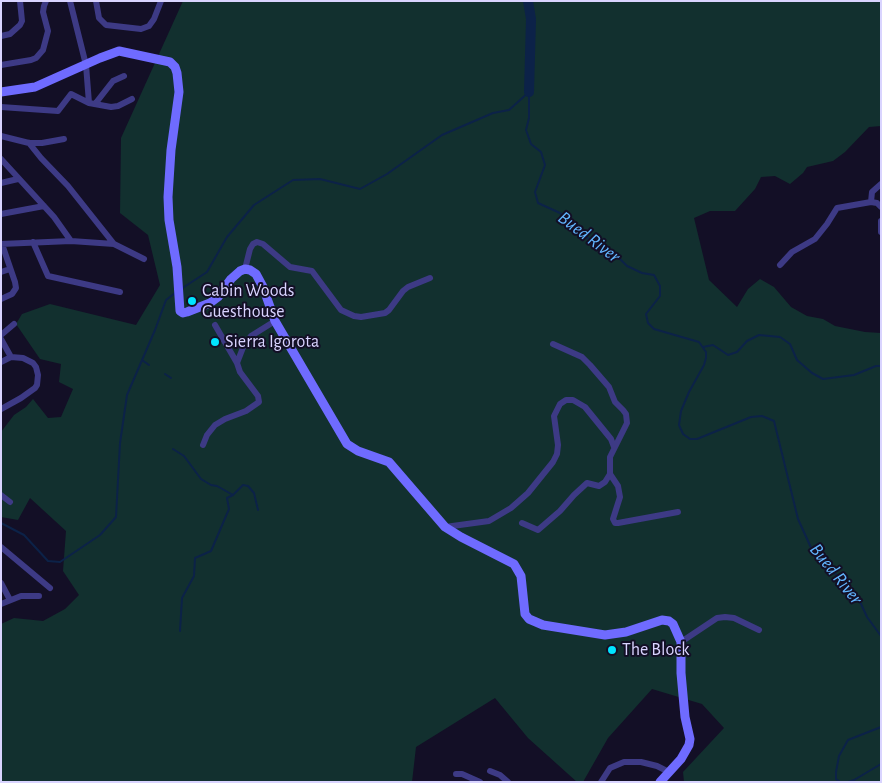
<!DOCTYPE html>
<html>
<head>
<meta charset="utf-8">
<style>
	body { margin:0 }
	#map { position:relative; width:882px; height:783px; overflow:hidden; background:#130f26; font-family:"Alegreya Sans",sans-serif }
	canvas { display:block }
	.frame { position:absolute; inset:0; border:2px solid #d9d4ff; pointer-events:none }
</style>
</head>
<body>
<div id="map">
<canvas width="882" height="783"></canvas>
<div class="frame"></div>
</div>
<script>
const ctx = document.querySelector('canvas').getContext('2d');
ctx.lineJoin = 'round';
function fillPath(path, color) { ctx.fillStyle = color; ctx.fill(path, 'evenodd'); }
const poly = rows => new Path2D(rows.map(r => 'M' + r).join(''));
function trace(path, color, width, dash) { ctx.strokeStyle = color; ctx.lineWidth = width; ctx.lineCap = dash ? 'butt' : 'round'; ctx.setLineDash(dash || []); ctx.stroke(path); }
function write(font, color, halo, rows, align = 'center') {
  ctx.font = font + ' "Alegreya Sans",sans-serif'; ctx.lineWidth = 4; ctx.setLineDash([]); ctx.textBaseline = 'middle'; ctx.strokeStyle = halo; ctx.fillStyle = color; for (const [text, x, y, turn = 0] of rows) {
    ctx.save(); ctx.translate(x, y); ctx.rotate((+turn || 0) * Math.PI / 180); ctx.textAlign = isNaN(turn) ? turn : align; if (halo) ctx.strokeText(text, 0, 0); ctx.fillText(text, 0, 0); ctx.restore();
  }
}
fillPath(poly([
	[183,1,881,1,881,126,869,127,845,152,833,161,807,167,803,173,790,184,775,176,761,177,755,189,735,211,710,211,694,218,709,280,737,307,748,289,760,279,774,287,791,307,807,316,823,319,835,326,865,332,881,333,881,782,684,782,683,772,724,728,702,704,652,689,608,738,583,782,577,782,528,738,495,698,416,747,412,782,1,782,1,624,14,618,43,621,65,609,79,595,63,571,66,531,30,498,18,520,1,517,1,432,14,415,26,407,33,399,48,418,61,417,73,389,59,382,61,364,40,359,16,324,22,314,50,304,136,325,160,285,148,235,120,213,121,138]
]), '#12302f');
trace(poly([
	[529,92,529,118,526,130,531,144,541,152,545,165,535,192,538,203,560,213,568,219,580,234,613,252,627,266,642,273,654,275,660,286,660,296,646,314,648,323,654,329,699,342,706,352,706,358,704,365,689,392,681,411,679,425,683,434,690,439,697,439,751,417,762,416,774,421,798,519,813,552,857,595,867,617,881,636],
	[181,289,207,272,227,237,254,205,293,180,320,179,360,189,387,174,442,135,493,113,509,110,529,92],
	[703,347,713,345,728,355,737,352,747,341,759,335,780,337,790,344,797,360,812,373,823,379,854,375,876,366,881,366],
	[142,360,149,365],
	[165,374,171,378],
	[173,449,184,456,201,479,211,485,217,486,233,495,243,485,248,486,254,493,258,510],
	[1,523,24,535,48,561,60,562,100,535,116,517,120,443,127,395,155,330,166,300,175,293],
	[180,631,182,598,194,576,195,558,211,551,229,509,227,498,233,495],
	[840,782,836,779,836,772,839,756,848,740,881,727],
	[848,782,854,780,881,764]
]), '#0c2248', 2);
trace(poly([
	[528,1,531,19,529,92]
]), '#0c2248', 10);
trace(poly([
	[70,1,86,65,89,103],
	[96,1,99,18,106,25,141,29,149,26,154,19,161,1],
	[1,36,10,34,20,25,22,21,20,1],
	[1,65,31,60,36,58,43,50,48,31,43,12,44,6,46,1],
	[95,104,113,81,124,76],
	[1,107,58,111,71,94,89,103,111,107,118,106,132,99],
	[1,136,29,143,42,143,64,139],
	[29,143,41,158,68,186,114,244,144,259],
	[1,159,54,217,71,241],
	[1,183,18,179],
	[871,202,872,192,881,184],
	[1,214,44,206],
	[881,221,881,232],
	[33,242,48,276,120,292],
	[1,244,71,241,114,244],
	[780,265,792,252,815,239,827,224,837,208,871,202,877,203,881,207],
	[245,269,250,249,253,244,257,242,263,244,290,267,312,271,341,310,354,316,361,317,385,313,389,310,403,291,408,287,430,278],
	[1,272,10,269],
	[1,299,12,294,16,288,15,282,2,244],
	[215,325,237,363],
	[1,335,14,324],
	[1,339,11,357],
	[1,362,11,357,23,358,33,363,36,367,38,375,37,385,35,388,21,398,1,409],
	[203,445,207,435,215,425,225,419,246,411,259,402,258,396,240,372,237,363,244,345,251,336,275,321],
	[610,474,618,486,620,497,613,519,615,523,618,523,678,512],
	[1,495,10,502],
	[522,523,538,530,560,511,574,495,587,483,599,486,605,482,610,474,610,457,627,423,626,414,623,410,615,402,609,387,590,365,582,357,553,344],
	[445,527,489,521,511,508,528,493,553,462,557,454,558,445,554,416,560,404,566,400,573,400,585,407,611,439,614,447],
	[1,547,50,588],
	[1,583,10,600],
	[1,604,21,596,39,596],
	[681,642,717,618,725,617,734,618,759,630],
	[490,771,500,775,508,782],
	[456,774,462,774,480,782],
	[601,782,610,768,624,762,641,762,657,766,669,772]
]), '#3d3a85', 6);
trace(poly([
	[1,92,35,87,100,58,119,51,170,62,175,67,177,73,179,92,171,150,168,197,169,220,177,267,180,311,183,313,187,312,210,303,218,297,231,279,240,271,245,269,250,270,256,274,263,287,275,321,347,444,358,451,389,462,445,527,461,537,514,564,521,576,525,614,529,619,543,625,605,635,626,632,662,620,669,621,673,624,681,642,681,673,685,717,690,739,689,745,681,759,660,782]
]), '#6f6bff', 9);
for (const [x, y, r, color] of [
	[192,301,5,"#00e5ff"],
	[215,342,5,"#00e5ff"],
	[612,650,5,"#00e5ff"]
]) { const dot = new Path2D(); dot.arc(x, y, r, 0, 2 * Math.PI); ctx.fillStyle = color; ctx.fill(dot); trace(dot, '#130f26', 2); }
write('18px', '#d9d4ff', '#130f26', [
	["Cabin Woods",202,291],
	["Guesthouse",202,312],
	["Sierra Igorota",225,342],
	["The Block",622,650]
], 'left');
write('italic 19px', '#62b6ff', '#130f26', [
	["Bued River",589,237,37],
	["Bued River",836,574,51]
]);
</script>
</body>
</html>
